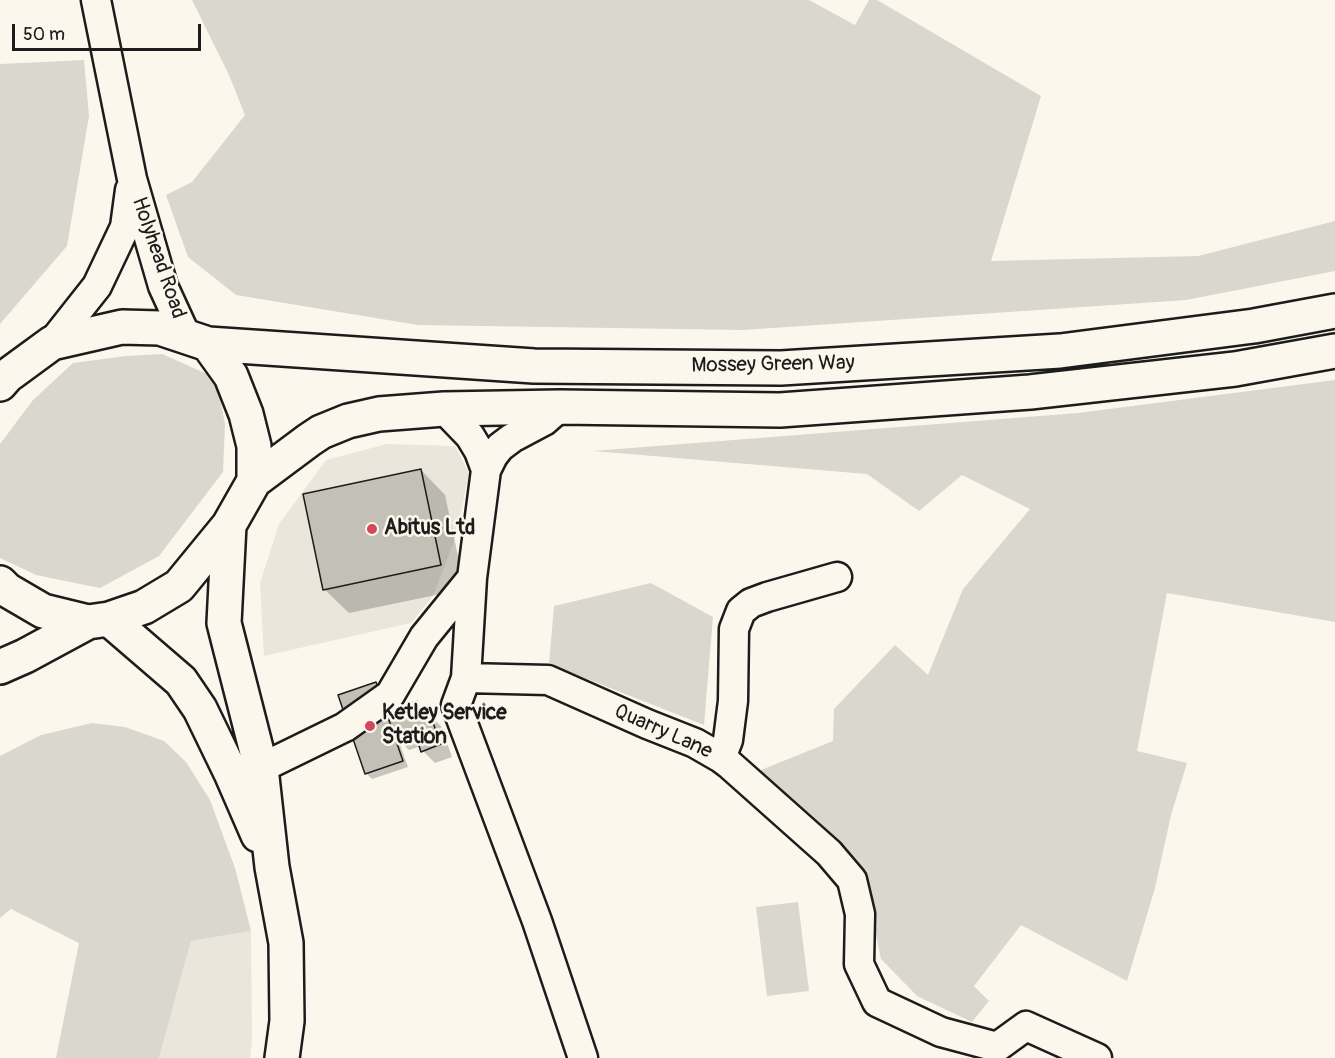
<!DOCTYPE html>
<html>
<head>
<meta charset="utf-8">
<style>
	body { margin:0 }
	#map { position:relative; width:1335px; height:1058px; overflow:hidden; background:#fbf7ec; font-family:Pangolin,sans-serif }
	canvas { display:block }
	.scale { position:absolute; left:12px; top:24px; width:189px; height:27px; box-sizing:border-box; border:3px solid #1c1c1c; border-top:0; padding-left:8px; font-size:18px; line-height:21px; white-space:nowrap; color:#1c1c1c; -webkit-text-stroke:4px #fbf7ec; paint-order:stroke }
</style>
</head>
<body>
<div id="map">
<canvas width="1335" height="1058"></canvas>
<div class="scale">50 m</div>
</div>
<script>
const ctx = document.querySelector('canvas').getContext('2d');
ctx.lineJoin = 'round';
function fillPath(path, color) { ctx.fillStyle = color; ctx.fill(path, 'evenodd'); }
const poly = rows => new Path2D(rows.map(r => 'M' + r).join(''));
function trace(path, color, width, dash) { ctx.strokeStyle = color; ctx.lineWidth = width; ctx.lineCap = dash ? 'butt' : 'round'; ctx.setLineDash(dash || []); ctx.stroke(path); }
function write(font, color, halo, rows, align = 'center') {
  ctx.font = font + ' Pangolin,sans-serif'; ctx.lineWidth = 5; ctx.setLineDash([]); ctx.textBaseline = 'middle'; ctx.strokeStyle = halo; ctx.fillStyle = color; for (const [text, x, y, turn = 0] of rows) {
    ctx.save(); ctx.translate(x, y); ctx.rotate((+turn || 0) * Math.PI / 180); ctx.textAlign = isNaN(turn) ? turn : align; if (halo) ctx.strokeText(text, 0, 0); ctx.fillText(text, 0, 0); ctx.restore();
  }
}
fillPath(poly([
	[387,444,455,446,469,473,457,533,433,596,411,623,264,656,260,583,279,524,326,460],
	[251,931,252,1039,250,1058,159,1058,191,941]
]), '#eae6dc');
fillPath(poly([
	[192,0,809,0,855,25,869,0,877,0,1041,96,991,261,1198,256,1335,221,1335,271,1186,300,743,330,418,325,236,295,188,257,166,195,192,182,245,115,229,75],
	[84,60,89,116,67,246,0,324,0,64],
	[162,354,216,378,225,424,223,472,159,556,100,588,36,575,0,558,0,444,33,400,73,363,126,356],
	[1335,380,1335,622,1167,593,1137,751,1187,763,1171,815,1155,888,1127,981,1021,925,974,986,989,1001,972,1022,917,996,881,959,864,878,756,772,833,741,834,709,895,645,928,675,963,589,1030,509,962,475,919,511,867,474,593,451,1078,413],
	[651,583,713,617,704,725,549,664,554,606],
	[92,723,125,727,164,741,186,762,210,800,235,868,251,931,191,941,159,1058,56,1058,79,943,11,909,0,918,0,756,41,735],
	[798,902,809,991,767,996,756,907]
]), '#dad7ce');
fillPath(poly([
	[421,470,445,495,465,589,349,613,324,589],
	[417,703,441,726,452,757,435,763,423,751,421,746,409,750,398,739,408,767,372,779,366,773,389,713]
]), '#0003');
const building = poly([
	[421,469,441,565,323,590,303,494,421,469],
	[376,682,403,761,365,774,338,695,376,682],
	[417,701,422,715,429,712,441,744,421,752,414,731,396,738,386,713,417,701]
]);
fillPath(building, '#c3c0b8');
trace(building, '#1c1c1c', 1.5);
const minor = poly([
	[96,0,132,179,163,286,186,336],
	[52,343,97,286,125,227,130,190],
	[560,407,544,421,512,438,500,447,493,456,486,470,472,578,466,678,548,680,647,724,695,743,721,758,728,740,733,701,734,629,741,611,751,603,767,597,837,577],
	[444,409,470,436,479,451,486,470],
	[466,678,456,705,537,921,583,1058],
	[721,758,729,764,829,853,852,880,860,914,859,964,877,1002,941,1032,997,1047,1026,1026,1097,1058],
	[261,768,345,727,390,695,424,637,472,578]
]);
const major = poly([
	[208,344,534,366,781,368,1060,351,1254,326,1335,311],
	[0,384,7,376,52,343,122,327,160,328,208,344,231,376,246,414,254,446,254,481,229,525,179,586,144,607,109,619,88,622,43,611,7,590,0,583],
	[254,481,309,440,321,432,348,421,379,414,444,409,560,407,780,410,1030,392,1235,369,1335,351],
	[229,525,224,623,261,768,272,867,286,943,287,1021,282,1058],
	[109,619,181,681,200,709,231,773,258,835],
	[0,667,25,656,88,622]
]);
trace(minor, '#1c1c1c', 33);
trace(major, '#1c1c1c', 38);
trace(minor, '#fbf7ec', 28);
trace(major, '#fbf7ec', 33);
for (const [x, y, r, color] of [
	[372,529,6,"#d1495b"],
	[370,726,6,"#d1495b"]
]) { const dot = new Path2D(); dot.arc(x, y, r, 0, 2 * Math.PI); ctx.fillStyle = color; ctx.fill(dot); trace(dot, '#fbf7ec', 2); }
write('21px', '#1c1c1c', '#fbf7ec', [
	["Holyhead Road",158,258,71],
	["Mossey Green Way",773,365,-1],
	["Quarry Lane",663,732,24]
]);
write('bold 21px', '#1c1c1c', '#fbf7ec', [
	["Abitus Ltd",384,529],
	["Ketley Service",382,714],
	["Station",382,738]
], 'left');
</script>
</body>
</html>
